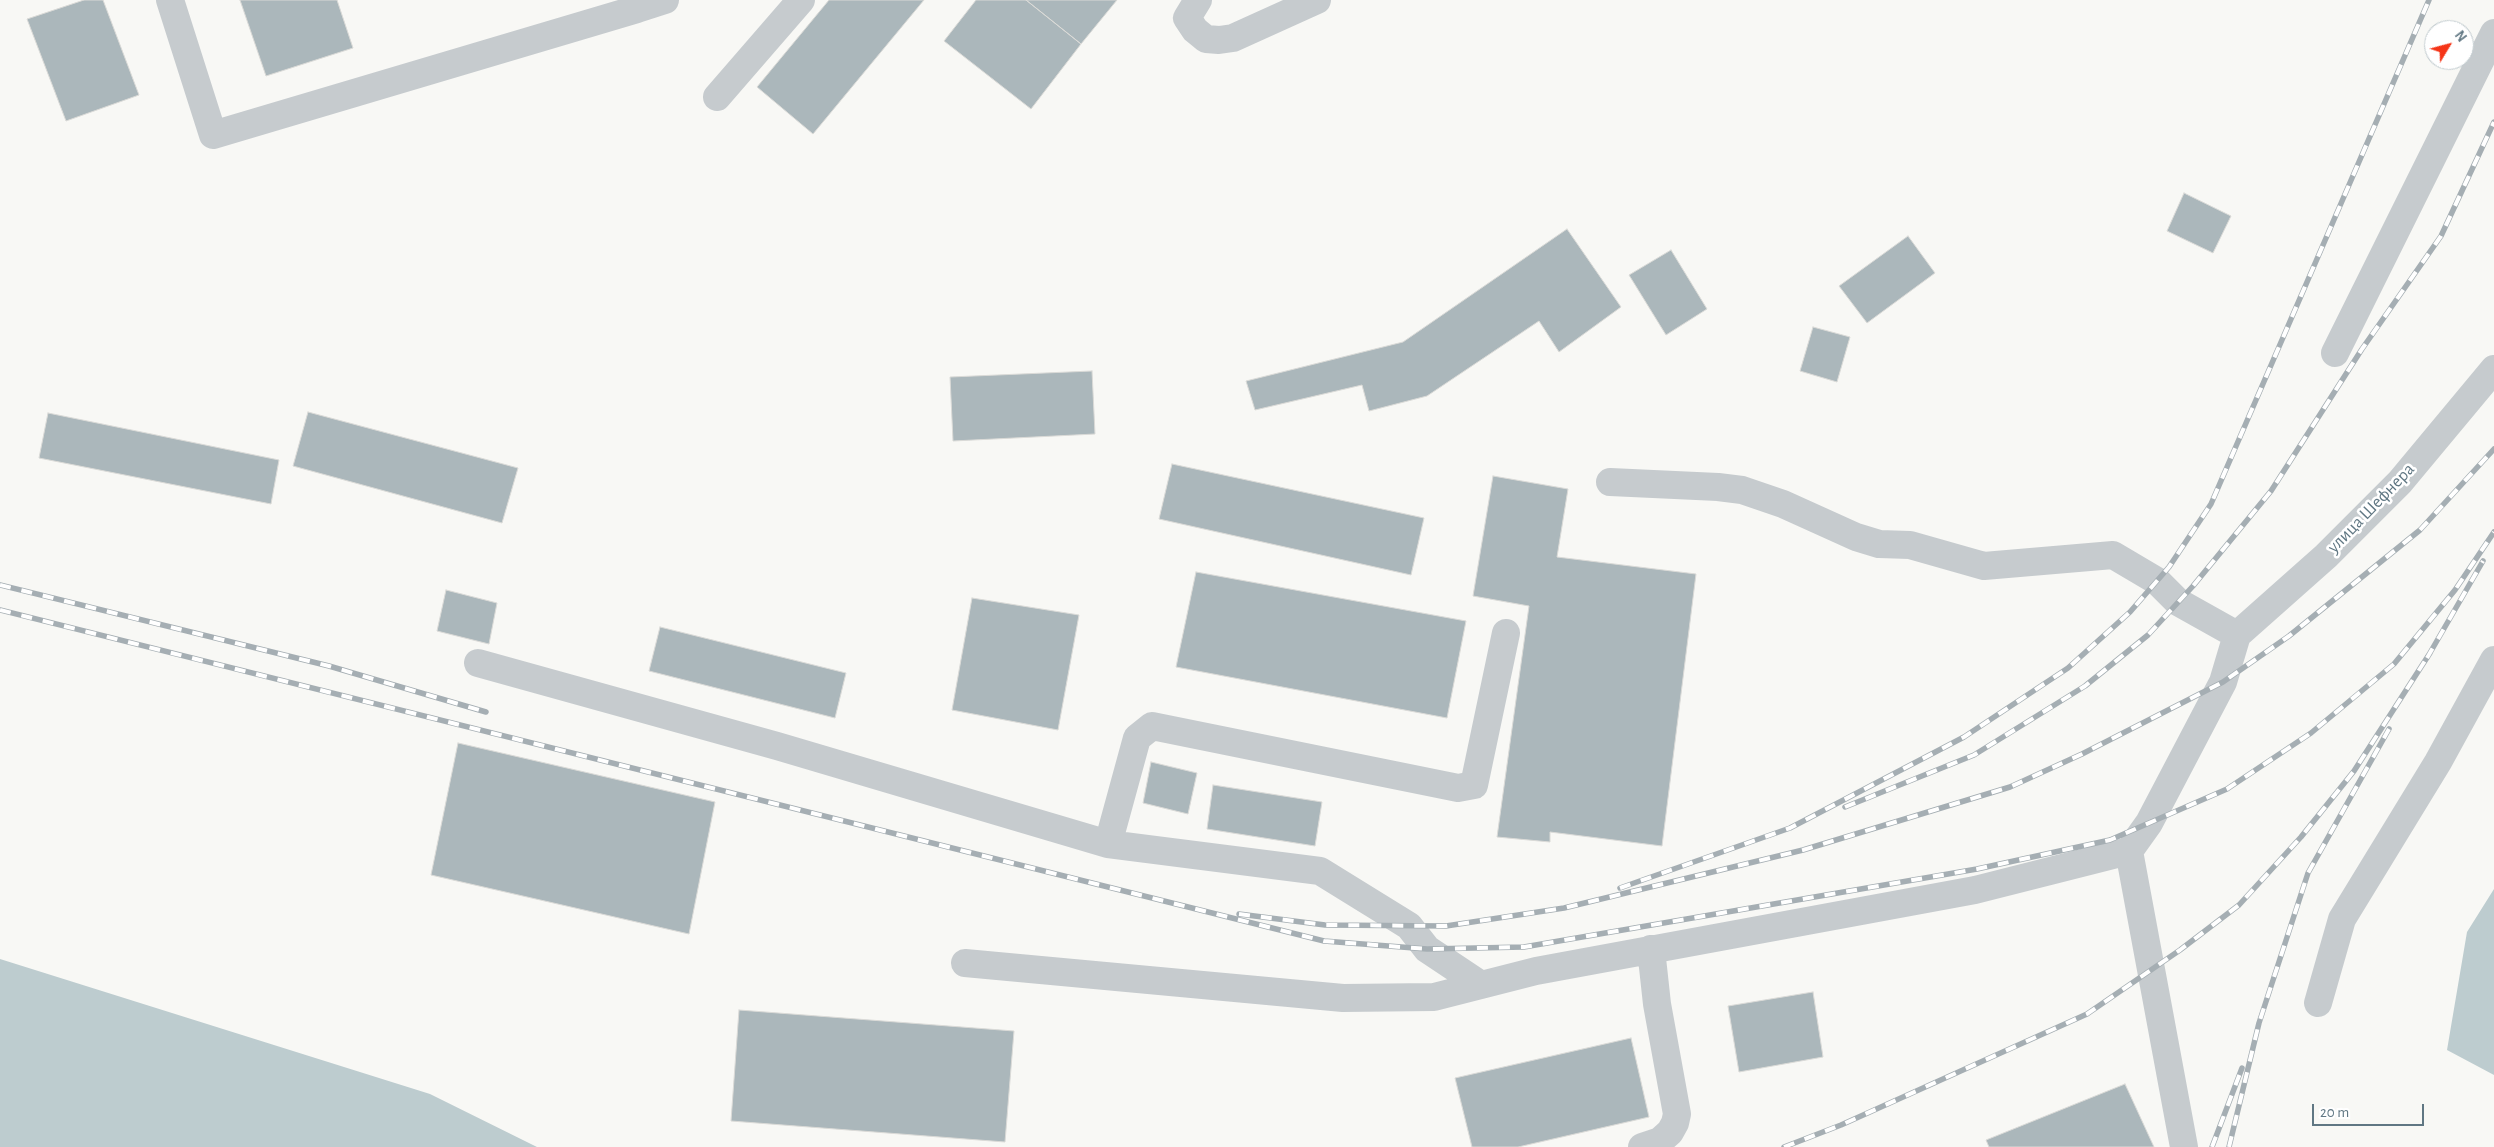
<!DOCTYPE html>
<html>
<head>
<meta charset="utf-8">
<style>
	body { margin:0 }
	#map { position:relative; width:2494px; height:1147px; overflow:hidden; background:#f8f8f5; font-family:"Alegreya Sans",sans-serif }
	canvas { display:block }
	.north { position:absolute; left:2424px; top:20px; width:50px; height:50px; box-sizing:border-box; background:#fff; border:1px solid #bfc9cd; border-radius:50%; rotate:53deg; font-size:14px; font-weight:700; line-height:20px; text-align:center; color:#607783 }
	.north::after { content:''; display:block; margin:auto; width:18px; height:22px; background:#f53518; clip-path:polygon(50% 0,100% 100%,50% 72%,0 100%) }
	.scale { position:absolute; left:2312px; top:1104px; width:112px; height:22px; box-sizing:border-box; border:2px solid #607783; border-top:0; padding-left:6px; font-size:15px; line-height:18px; white-space:nowrap; color:#607783; -webkit-text-stroke:4px #fff; paint-order:stroke }
</style>
</head>
<body>
<div id="map">
<canvas width="2494" height="1147"></canvas>
<div class="north">N</div>
<div class="scale">20 m</div>
</div>
<script>
const ctx = document.querySelector('canvas').getContext('2d');
ctx.lineJoin = 'round';
function fillPath(path, color) { ctx.fillStyle = color; ctx.fill(path, 'evenodd'); }
const poly = rows => new Path2D(rows.map(r => 'M' + r).join(''));
function trace(path, color, width, dash) { ctx.strokeStyle = color; ctx.lineWidth = width; ctx.lineCap = dash ? 'butt' : 'round'; ctx.setLineDash(dash || []); ctx.stroke(path); }
function write(font, color, halo, rows, align = 'center') {
  ctx.font = font + ' "Alegreya Sans",sans-serif'; ctx.lineWidth = 5; ctx.setLineDash([]); ctx.textBaseline = 'middle'; ctx.strokeStyle = halo; ctx.fillStyle = color; for (const [text, x, y, turn = 0] of rows) {
    ctx.save(); ctx.translate(x, y); ctx.rotate((+turn || 0) * Math.PI / 180); ctx.textAlign = isNaN(turn) ? turn : align; if (halo) ctx.strokeText(text, 0, 0); ctx.fillText(text, 0, 0); ctx.restore();
  }
}
fillPath(poly([
	[2494,889,2494,1075,2447,1050,2467,932],
	[0,959,430,1094,537,1147,0,1147]
]), '#bdcccf');
const building = poly([
	[84,0,103,0,139,95,66,121,27,19,84,0],
	[240,0,337,0,353,48,266,76,240,0],
	[829,0,924,0,813,134,757,87,829,0],
	[976,0,1026,0,1081,44,1031,109,944,41,976,0],
	[1026,0,1117,0,1081,44,1026,0],
	[2184,193,2231,216,2213,253,2167,231,2184,193],
	[1567,229,1621,307,1559,352,1539,321,1427,396,1369,411,1362,385,1255,410,1246,381,1403,342,1567,229],
	[1908,236,1935,273,1867,323,1839,286,1908,236],
	[1671,250,1707,309,1666,335,1629,275,1671,250],
	[1813,327,1850,337,1837,382,1800,371,1813,327],
	[1092,371,1095,434,953,441,950,377,1092,371],
	[308,412,518,468,502,523,293,466,308,412],
	[48,413,279,460,271,504,39,458,48,413],
	[1172,464,1424,518,1411,575,1159,519,1172,464],
	[1493,476,1568,489,1557,557,1696,574,1662,846,1550,832,1550,842,1497,837,1529,606,1473,596,1493,476],
	[1196,572,1466,621,1447,718,1176,667,1196,572],
	[446,590,497,603,489,644,437,631,446,590],
	[972,598,1079,615,1058,730,952,710,972,598],
	[660,627,846,673,835,718,649,671,660,627],
	[458,743,715,802,689,934,431,875,458,743],
	[1151,762,1197,773,1188,814,1143,803,1151,762],
	[1213,785,1322,802,1315,846,1207,829,1213,785],
	[1813,992,1823,1057,1739,1072,1728,1006,1813,992],
	[739,1010,1014,1031,1005,1142,731,1121,739,1010],
	[1631,1038,1649,1117,1518,1147,1472,1147,1455,1078,1631,1038],
	[2125,1084,2154,1147,1989,1147,1986,1140,2125,1084]
]);
fillPath(building, '#abb7bb');
trace(building, '#dadad7', 1);
trace(poly([
	[170,0,213,135,637,9],
	[634,0,637,9,665,0],
	[1198,0,1187,18,1195,30,1206,39,1219,40,1233,38,1317,0],
	[717,97,801,0],
	[2335,353,2494,33],
	[1610,482,1718,487,1742,490,1783,504,1856,537,1879,544,1910,545,1984,566,2113,555,2157,581,2178,602,2237,635],
	[2237,635,2326,556,2400,482,2494,369],
	[478,663,777,746,1108,844,1320,871,1409,926,1427,949,1481,985],
	[1108,844,1137,738,1152,726,1458,788,1474,785,1506,633],
	[2129,851,2184,1147],
	[965,963,1343,998,1434,997,1536,971,1975,890,2129,851,2149,823,2223,682,2237,635],
	[2318,1003,2342,919,2438,762,2494,660],
	[1642,1147,1660,1141,1670,1132,1675,1123,1677,1114,1657,1004,1651,949]
]), '#c6cbce', 28);
const rail = poly([
	[0,585,329,666,486,712],
	[0,610,1324,941,1427,949,1524,947,1977,869,2110,840,2227,789,2311,733,2394,664,2455,590,2494,532],
	[2427,658,2483,561],
	[1845,807,1974,755,2085,686,2148,635,2193,586,2271,491,2362,349,2441,236,2494,122],
	[1620,888,1790,828,1964,737,2068,668,2130,612,2169,567,2211,504,2429,0],
	[1239,914,1325,925,1446,926,1564,908,1803,850,2010,787,2082,754,2223,682,2289,636,2420,530,2494,449],
	[1784,1147,1841,1125,2087,1014,2180,950,2239,905,2301,837,2354,771,2430,653],
	[2212,1147,2242,1068],
	[2229,1147,2259,1023,2308,873,2389,729]
]);
trace(rail, '#a5aeb3', 5.5);
trace(rail, '#fff', 4, [11]);
write('18px', '#607783', '#fff', [
	["улица Шефнера",2371,508,-46]
]);
</script>
</body>
</html>
